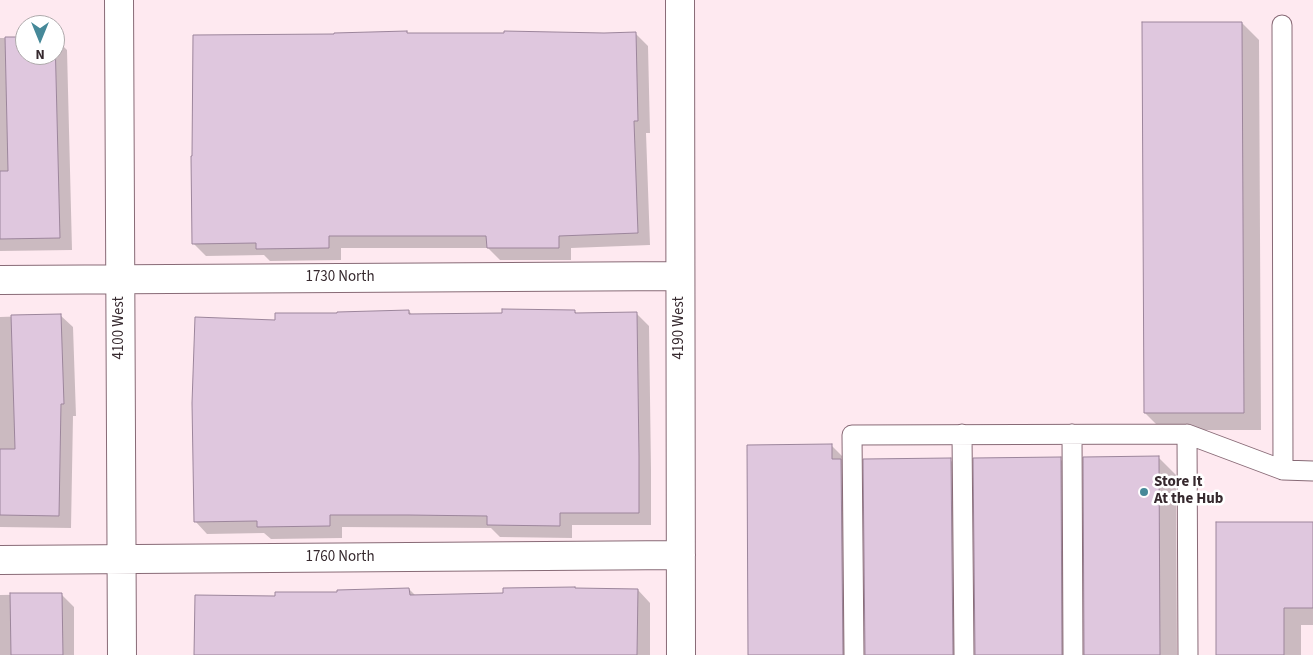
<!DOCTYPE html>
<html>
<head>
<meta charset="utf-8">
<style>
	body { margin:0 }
	#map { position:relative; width:1313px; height:655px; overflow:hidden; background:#fee9f0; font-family:"Source Sans 3",sans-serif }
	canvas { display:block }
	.north { position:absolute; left:15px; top:15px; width:50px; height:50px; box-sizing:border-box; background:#fff; border:1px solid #afa9ab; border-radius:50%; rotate:180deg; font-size:14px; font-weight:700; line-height:20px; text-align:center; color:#36292e }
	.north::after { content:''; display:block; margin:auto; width:18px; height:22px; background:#468999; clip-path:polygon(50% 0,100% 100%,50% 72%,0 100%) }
</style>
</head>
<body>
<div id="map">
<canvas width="1313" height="655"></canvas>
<div class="north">N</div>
</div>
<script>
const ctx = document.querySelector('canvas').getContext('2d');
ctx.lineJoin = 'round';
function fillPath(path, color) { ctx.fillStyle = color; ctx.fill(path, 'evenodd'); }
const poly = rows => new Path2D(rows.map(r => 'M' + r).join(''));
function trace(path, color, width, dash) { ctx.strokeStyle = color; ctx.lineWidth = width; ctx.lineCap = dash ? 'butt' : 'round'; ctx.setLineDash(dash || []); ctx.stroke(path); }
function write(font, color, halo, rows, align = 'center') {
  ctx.font = font + ' "Source Sans 3",sans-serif'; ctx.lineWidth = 5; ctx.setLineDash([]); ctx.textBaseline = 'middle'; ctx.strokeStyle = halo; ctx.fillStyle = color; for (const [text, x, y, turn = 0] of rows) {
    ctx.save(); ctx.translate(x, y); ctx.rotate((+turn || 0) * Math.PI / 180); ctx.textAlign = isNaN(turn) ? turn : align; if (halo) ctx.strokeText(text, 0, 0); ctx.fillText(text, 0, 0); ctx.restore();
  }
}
fillPath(poly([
	[1242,23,1259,40,1261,430,1162,430,1145,413],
	[635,33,648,46,650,133,646,133,650,245,571,248,571,260,500,260,488,248,341,248,341,260,270,261,264,255,206,256,193,243,408,35],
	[0,38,25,38,25,55,55,55,55,38,67,50,72,250,0,251],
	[409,311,413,316,574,311,578,314,636,313,649,326,651,469,651,525,572,525,572,538,500,537,491,528,342,527,342,538,271,539,264,533,207,534,195,521,276,321,338,314],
	[60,315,73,327,76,416,73,416,71,528,0,527,0,317],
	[831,445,849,463,859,655,749,655],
	[1159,458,1176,475,1177,655,1085,655],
	[1060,459,1078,476,1078,655,976,655],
	[950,460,968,477,969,655,866,655],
	[1313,523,1313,625,1301,625,1301,655,1217,655],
	[409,589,416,596,638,590,650,603,650,655,195,655,276,597],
	[61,594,74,607,74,655,0,655,0,595]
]), '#0003');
const building = poly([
	[1142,22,1242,22,1244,413,1144,413,1142,22],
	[407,31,407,33,504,33,504,31,604,33,636,32,638,121,634,121,638,233,559,236,559,248,487,248,486,236,329,236,329,248,256,249,256,243,192,244,191,156,192,156,193,35,334,34,334,33,407,31],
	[55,36,60,238,0,239,0,171,8,171,5,37,25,37,25,55,55,55,55,36],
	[502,309,575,310,575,313,637,312,639,456,639,513,560,513,560,526,487,525,487,516,408,515,330,515,330,526,257,527,257,521,194,522,192,403,195,317,275,320,275,313,337,313,337,312,409,310,409,314,502,313,502,309],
	[61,314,64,404,61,404,59,516,0,515,0,449,15,449,11,315,61,314],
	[832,444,832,459,841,459,843,655,748,655,747,445,832,444],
	[1159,456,1160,655,1084,655,1083,457,1159,456],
	[1061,457,1062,655,975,655,973,458,1061,457],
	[951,458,953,655,865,655,863,459,951,458],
	[1216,522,1313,522,1313,608,1284,608,1284,655,1216,655,1216,522],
	[575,587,575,588,638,589,637,655,194,655,195,595,275,596,275,592,337,592,337,590,409,588,410,595,503,593,503,588,575,587],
	[10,593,62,593,63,655,11,655,10,593]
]);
fillPath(building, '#dfc7de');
trace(building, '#9c859b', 1);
const service = poly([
	[1282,25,1283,470],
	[962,434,964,655],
	[1072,434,1073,655],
	[1187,434,1188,655],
	[854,655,852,435,1187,434,1283,470,1313,471]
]);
const minor = poly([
	[119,0,122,655],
	[680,0,681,655],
	[0,280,680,276],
	[0,560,681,555]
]);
trace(service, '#886a76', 21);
trace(minor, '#886a76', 30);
trace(service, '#fff', 19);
trace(minor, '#fff', 28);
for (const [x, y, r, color] of [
	[1144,492,5,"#468999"]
]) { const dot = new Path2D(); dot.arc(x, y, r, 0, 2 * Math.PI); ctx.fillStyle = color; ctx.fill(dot); trace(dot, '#fff', 2); }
write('15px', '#36292e', '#fff', [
	["1730 North",340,278],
	["4100 West",120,328,-90],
	["4190 West",680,328,-90],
	["1760 North",340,558]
]);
write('bold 15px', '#36292e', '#fff', [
	["Store It",1154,483],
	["At the Hub",1154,500]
], 'left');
</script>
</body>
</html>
